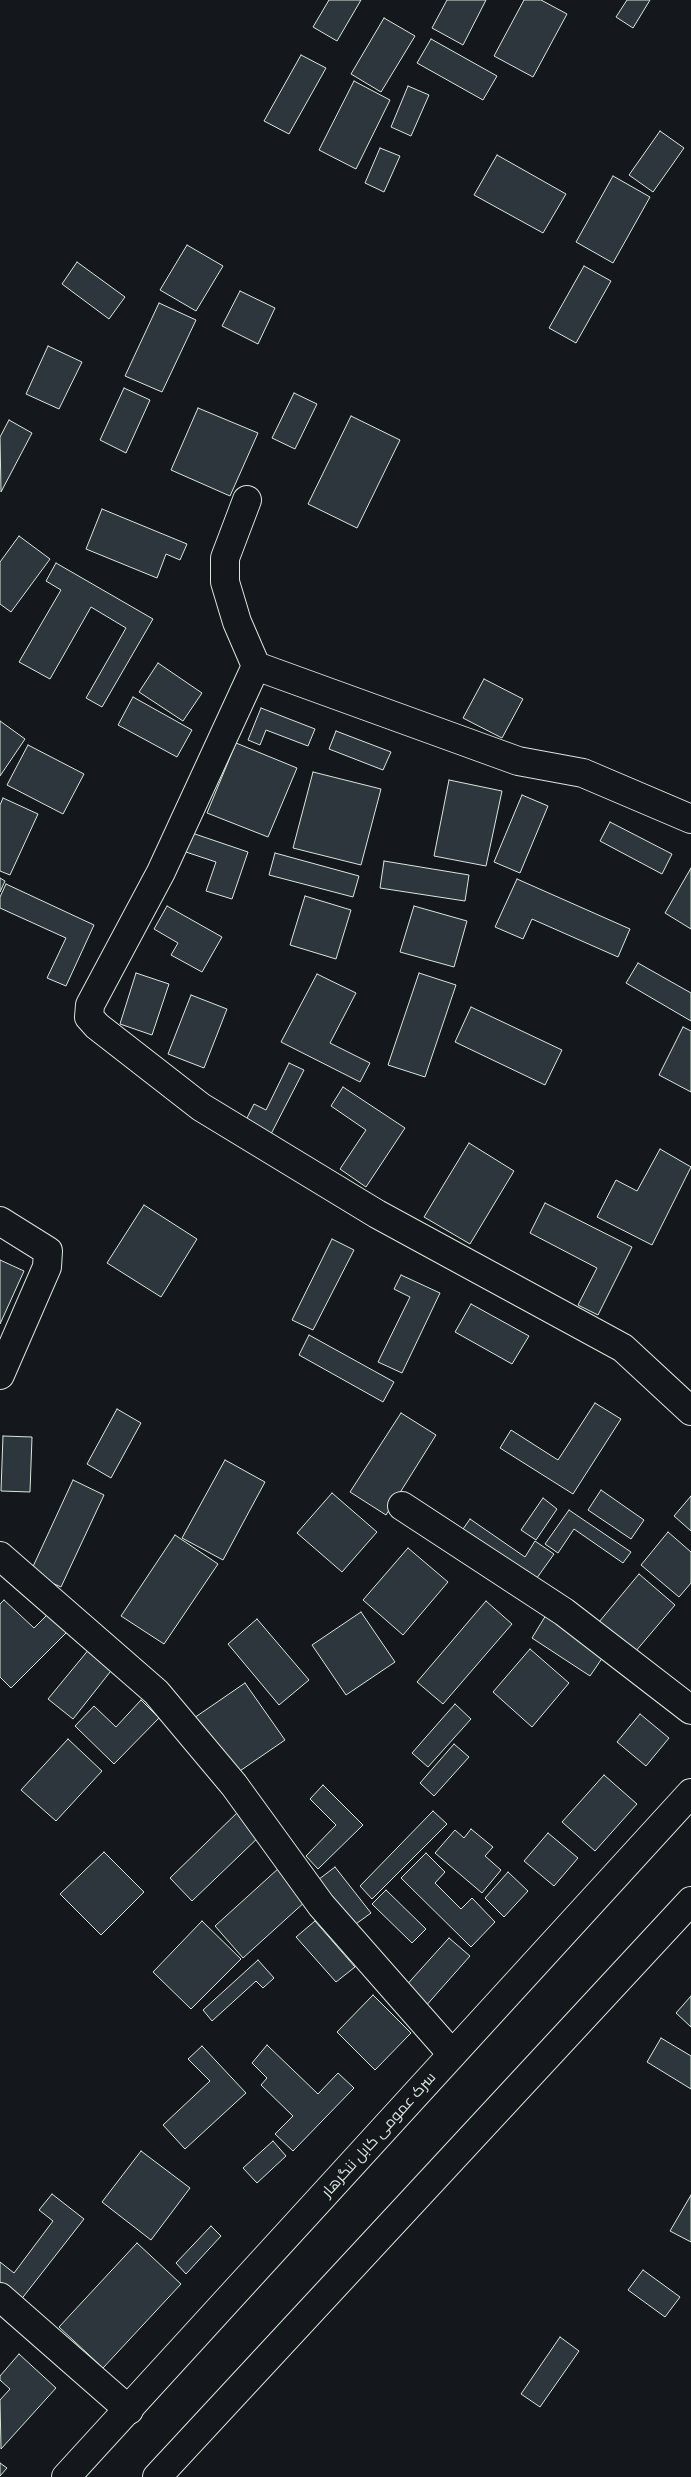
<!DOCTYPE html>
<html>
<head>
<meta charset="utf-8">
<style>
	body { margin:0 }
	canvas { display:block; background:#14181c }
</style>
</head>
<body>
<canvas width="691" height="2477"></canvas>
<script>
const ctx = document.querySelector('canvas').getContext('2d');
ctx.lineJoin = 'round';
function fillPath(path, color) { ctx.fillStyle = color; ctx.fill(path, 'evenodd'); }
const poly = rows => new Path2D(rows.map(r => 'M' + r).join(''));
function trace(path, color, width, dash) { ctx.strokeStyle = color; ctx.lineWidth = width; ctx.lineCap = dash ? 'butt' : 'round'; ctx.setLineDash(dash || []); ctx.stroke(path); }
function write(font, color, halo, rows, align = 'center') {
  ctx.font = font + ' Merriweather,Cairo,serif'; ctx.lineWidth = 4; ctx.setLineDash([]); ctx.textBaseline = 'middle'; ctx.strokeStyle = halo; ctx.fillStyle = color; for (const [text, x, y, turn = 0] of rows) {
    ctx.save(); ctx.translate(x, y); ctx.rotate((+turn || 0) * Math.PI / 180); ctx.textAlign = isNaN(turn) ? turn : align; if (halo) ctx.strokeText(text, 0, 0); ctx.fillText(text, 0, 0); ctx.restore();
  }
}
const building = poly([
	[329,0,361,0,337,41,313,27,329,0],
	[447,0,486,0,463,45,432,28,447,0],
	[524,0,541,0,567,14,533,77,494,56,524,0],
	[627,0,650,0,633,28,616,17,627,0],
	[384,18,415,36,381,92,351,74,384,18],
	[431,39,497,76,483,100,417,63,431,39],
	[301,55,326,68,289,134,264,121,301,55],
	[354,81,390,100,356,169,319,150,354,81],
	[408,86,429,95,411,136,391,127,408,86],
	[660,131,684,148,653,192,629,175,660,131],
	[380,148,400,156,384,192,365,183,380,148],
	[497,155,566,194,543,233,474,195,497,155],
	[613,176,650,197,613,263,576,242,613,176],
	[187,245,223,266,196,311,160,290,187,245],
	[77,262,125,297,109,319,62,284,77,262],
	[584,266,611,281,576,343,549,328,584,266],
	[240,291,275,308,258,344,222,326,240,291],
	[159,303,196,320,162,392,125,376,159,303],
	[48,346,82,362,59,409,26,394,48,346],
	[124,388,150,400,126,453,100,440,124,388],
	[294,393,317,404,295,449,272,438,294,393],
	[198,408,258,433,230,496,171,470,198,408],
	[351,416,400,440,357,528,308,504,351,416],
	[9,420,32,433,1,492,0,437,9,420],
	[102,509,187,544,180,560,166,554,157,578,86,549,102,509],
	[19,536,50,559,11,612,0,604,0,562,19,536],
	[56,563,153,619,102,707,86,698,126,628,91,607,50,679,19,662,61,590,46,581,56,563],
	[158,663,202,693,183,721,139,692,158,663],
	[484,679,523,699,502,738,463,718,484,679],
	[133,697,192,730,177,757,118,725,133,697],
	[261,708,315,729,308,746,266,730,260,745,248,740,261,708],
	[0,721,25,739,0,776,0,721],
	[336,731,391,752,383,770,329,749,336,731],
	[236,743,297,768,268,837,207,813,236,743],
	[28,745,84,774,63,814,7,785,28,745],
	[313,772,381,789,361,865,293,848,313,772],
	[449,780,502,791,486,866,434,856,449,780],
	[522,795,548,806,520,873,494,862,522,795],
	[3,798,38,814,10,875,0,871,0,805,3,798],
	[610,822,672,854,662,874,600,841,610,822],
	[189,832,248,852,232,899,206,891,216,862,183,851,189,832],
	[275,853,359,876,353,897,269,875,275,853],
	[384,861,469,875,465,901,380,888,384,861],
	[691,868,691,929,665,913,691,868],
	[0,878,5,881,0,892,0,878],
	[517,879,630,929,618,957,532,919,523,939,495,927,517,879],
	[6,884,94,925,66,986,47,978,66,938,0,908,0,897,6,884],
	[305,896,351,910,336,959,290,945,305,896],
	[167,906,222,937,202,972,171,955,178,943,154,929,167,906],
	[414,906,467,921,454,967,400,952,414,906],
	[638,963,691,993,691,1021,626,983,638,963],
	[136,973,169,984,152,1035,120,1024,136,973],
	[419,973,456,985,425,1077,388,1065,419,973],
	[317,974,356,993,330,1043,370,1063,360,1082,281,1042,317,974],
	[191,995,227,1009,204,1068,168,1054,191,995],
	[471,1007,562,1050,545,1085,455,1042,471,1007],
	[683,1027,691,1031,691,1092,659,1075,683,1027],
	[289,1063,304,1070,271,1134,245,1122,254,1104,266,1110,289,1063],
	[343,1087,405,1128,366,1187,340,1169,366,1130,331,1106,343,1087],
	[469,1143,514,1171,470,1244,424,1217,469,1143],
	[660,1149,691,1167,652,1245,597,1217,616,1180,637,1191,660,1149],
	[545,1203,632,1247,598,1315,578,1305,597,1268,530,1233,545,1203],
	[144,1205,197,1239,161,1297,107,1263,144,1205],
	[332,1239,354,1250,313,1330,292,1320,332,1239],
	[0,1260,24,1271,0,1324,0,1260],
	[401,1275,440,1293,402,1373,378,1362,410,1297,394,1289,401,1275],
	[471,1304,529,1336,512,1364,455,1332,471,1304],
	[309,1335,394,1382,383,1402,299,1355,309,1335],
	[595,1403,621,1419,573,1494,500,1448,511,1430,558,1460,595,1403],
	[117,1409,141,1423,111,1478,87,1464,117,1409],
	[401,1413,436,1435,386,1515,350,1492,401,1413],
	[3,1436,32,1437,30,1492,1,1491,3,1436],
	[225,1460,265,1482,223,1560,182,1538,225,1460],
	[73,1480,104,1495,61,1587,30,1573,73,1480],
	[601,1490,644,1520,631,1539,588,1510,601,1490],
	[332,1493,377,1532,342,1572,297,1533,332,1493],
	[691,1496,691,1531,674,1516,691,1496],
	[543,1498,557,1509,536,1540,521,1530,543,1498],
	[569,1510,631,1552,623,1563,574,1529,558,1553,545,1544,569,1510],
	[470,1519,525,1557,535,1541,554,1554,534,1582,461,1532,470,1519],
	[668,1532,691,1552,691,1583,679,1597,641,1565,668,1532],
	[175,1535,218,1564,164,1644,121,1616,175,1535],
	[408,1548,448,1582,403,1635,363,1600,408,1548],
	[639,1574,675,1605,635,1652,599,1622,639,1574],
	[4,1600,34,1628,50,1612,69,1630,11,1688,0,1677,0,1604,4,1600],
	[486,1601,512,1624,443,1704,417,1682,486,1601],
	[361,1612,395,1662,346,1695,312,1645,361,1612],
	[546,1615,605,1654,590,1676,532,1638,546,1615],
	[257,1619,309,1680,279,1705,228,1644,257,1619],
	[90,1648,114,1667,73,1719,48,1699,90,1648],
	[530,1649,569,1683,532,1727,493,1692,530,1649],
	[245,1683,285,1740,234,1775,194,1718,245,1683],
	[141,1700,159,1718,114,1764,75,1726,94,1706,116,1727,141,1700],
	[455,1704,471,1719,428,1767,412,1753,455,1704],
	[640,1714,669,1738,646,1766,617,1742,640,1714],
	[68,1739,102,1771,56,1821,21,1790,68,1739],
	[454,1744,469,1757,434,1796,420,1783,454,1744],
	[604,1775,637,1804,595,1851,562,1822,604,1775],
	[323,1785,363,1825,318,1869,306,1856,336,1825,310,1799,323,1785],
	[240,1810,263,1833,192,1901,170,1878,240,1810],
	[433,1811,447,1824,372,1899,360,1886,433,1811],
	[471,1829,493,1847,485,1856,501,1870,482,1893,435,1853,455,1830,464,1838,471,1829],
	[548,1833,578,1858,554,1886,524,1861,548,1833],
	[104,1852,144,1892,101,1935,60,1894,104,1852],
	[426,1853,445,1872,435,1883,461,1909,472,1898,495,1922,471,1947,401,1878,426,1853],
	[335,1867,371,1913,349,1929,314,1883,335,1867],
	[279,1868,307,1900,243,1958,215,1926,279,1868],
	[508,1872,528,1891,504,1917,485,1898,508,1872],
	[386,1890,426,1929,412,1943,372,1904,386,1890],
	[202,1921,241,1959,191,2009,153,1972,202,1921],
	[315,1921,355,1967,336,1982,296,1937,315,1921],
	[449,1938,470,1956,424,2008,403,1989,449,1938],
	[258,1960,274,1978,263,1988,256,1981,212,2021,203,2010,258,1960],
	[373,1995,411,2033,375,2070,337,2032,373,1995],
	[691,1996,691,2027,676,2013,691,1996],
	[661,2038,691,2056,691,2089,647,2062,661,2038],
	[267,2045,318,2094,338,2073,354,2088,293,2151,275,2134,293,2116,261,2085,267,2078,252,2063,267,2045],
	[202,2046,246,2093,185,2149,163,2125,210,2081,188,2059,202,2046],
	[273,2141,286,2156,257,2183,243,2168,273,2141],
	[141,2151,190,2188,151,2240,102,2202,141,2151],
	[52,2194,84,2219,20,2301,0,2286,0,2262,14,2273,53,2221,39,2210,52,2194],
	[691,2195,691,2242,670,2231,691,2195],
	[211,2226,221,2236,186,2274,176,2263,211,2226],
	[137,2243,181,2284,103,2368,59,2327,137,2243],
	[643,2270,680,2297,665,2317,628,2290,643,2270],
	[560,2337,579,2351,540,2407,521,2394,560,2337],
	[19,2354,56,2388,1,2449,0,2400,10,2389,0,2380,0,2376,19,2354],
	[0,2463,7,2468,0,2476,0,2463]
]);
fillPath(building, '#2c363c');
trace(building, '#d8e6dc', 1);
const minor = poly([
	[247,500,225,558,225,582,237,622,256,666,518,761,583,773,691,819],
	[256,666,161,872,90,1005,89,1017,97,1026,201,1107,377,1214,623,1348,691,1411],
	[0,1221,48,1251,47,1267,0,1375],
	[402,1506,564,1612,691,1710],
	[0,1556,156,1692,234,1785,321,1905,452,2054],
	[0,2297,129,2410]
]);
const highway = poly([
	[66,2477,691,1793],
	[157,2477,691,1901]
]);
trace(minor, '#d8e6dc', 30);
trace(highway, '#d8e6dc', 30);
trace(minor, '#14181c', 28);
trace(highway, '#14181c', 28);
write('15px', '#d8e6dc', '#14181c', [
	["سرک عمومی کابل ننگرهار",379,2135,-48]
]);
</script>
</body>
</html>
